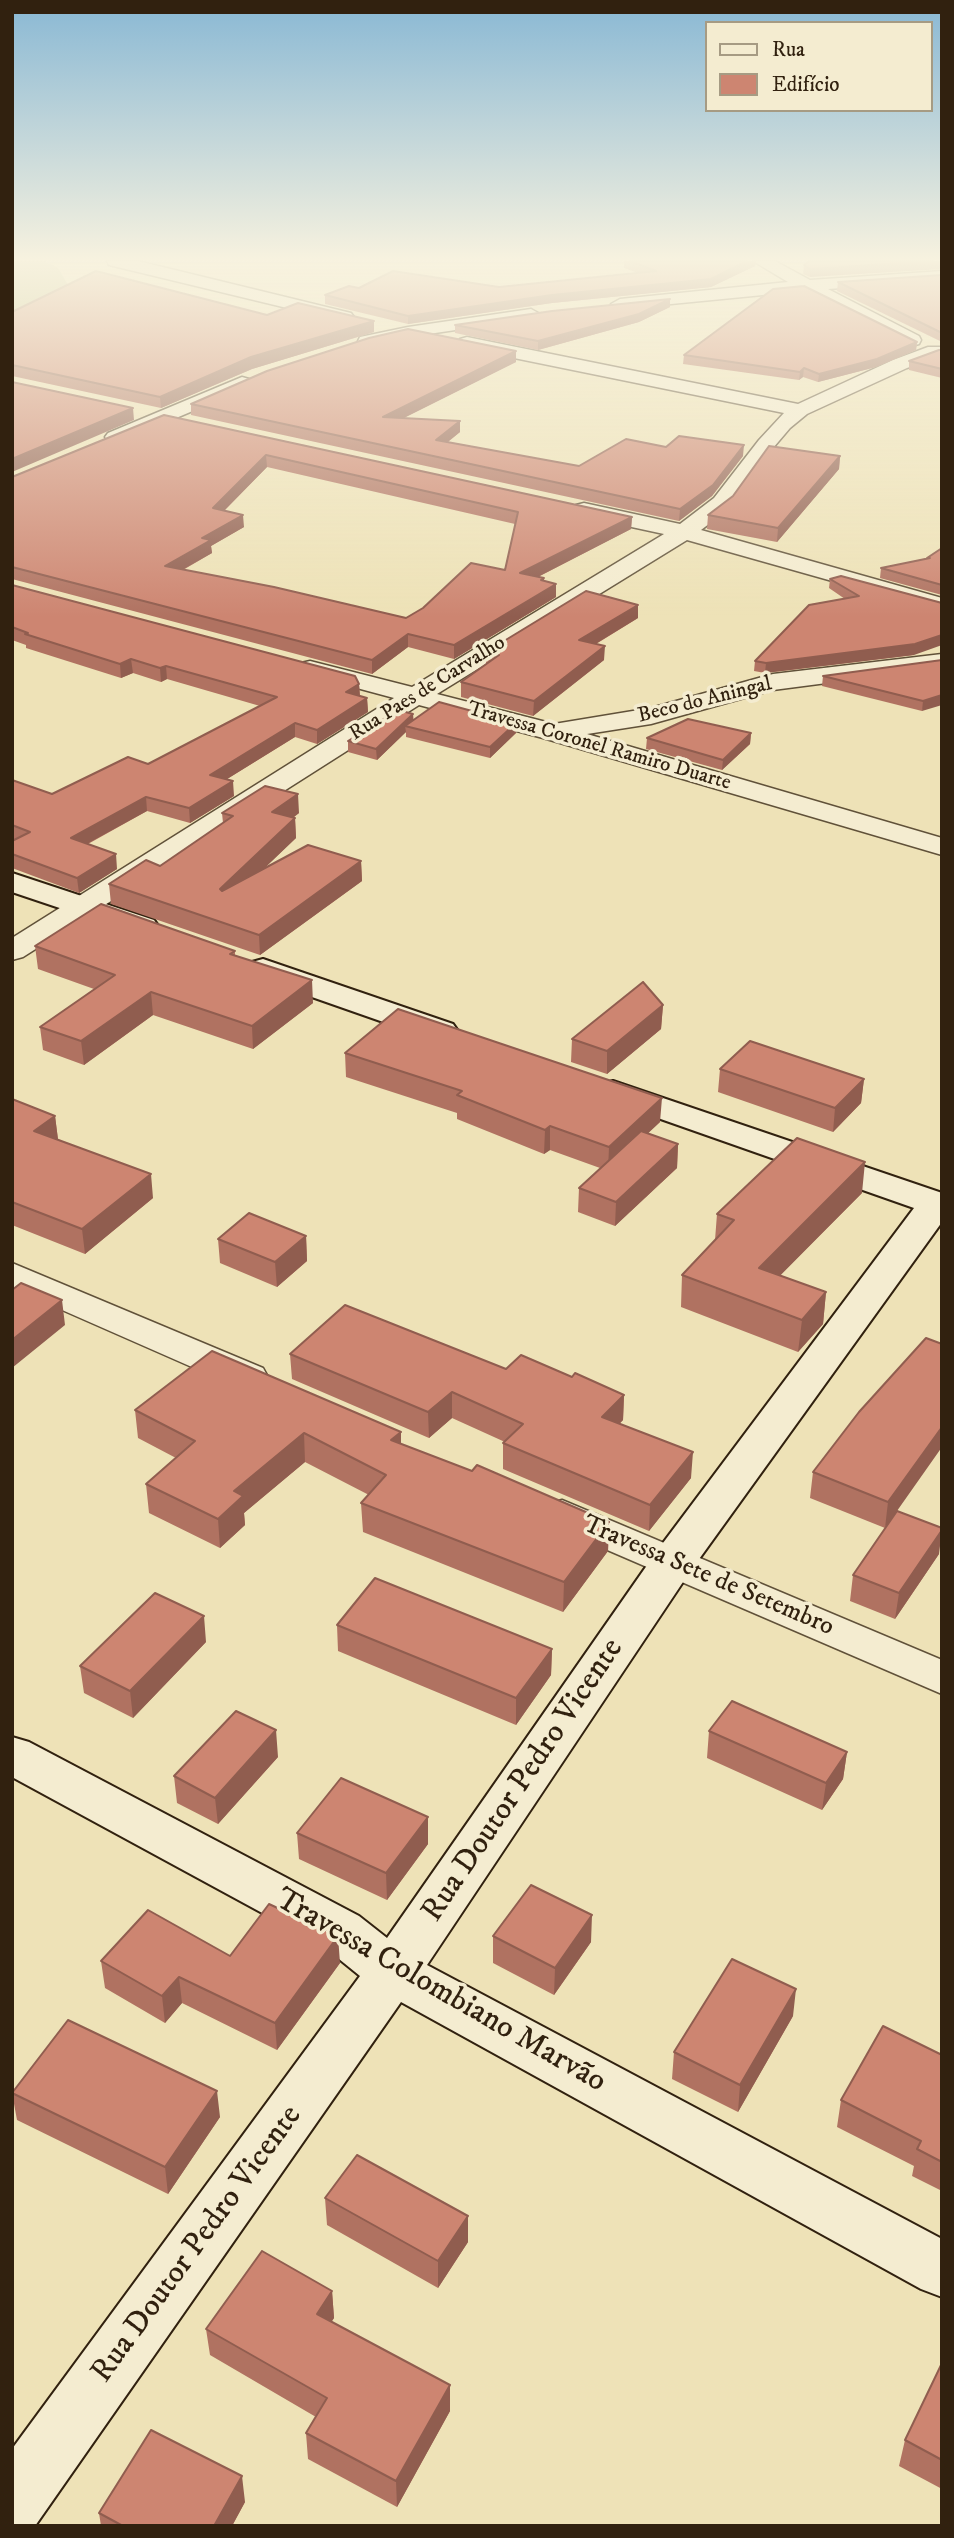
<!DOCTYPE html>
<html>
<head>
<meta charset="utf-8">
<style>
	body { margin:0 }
	#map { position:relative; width:954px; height:2538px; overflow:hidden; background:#eee2b7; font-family:"IM FELL DW Pica",serif }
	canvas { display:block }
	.frame { position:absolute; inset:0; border:14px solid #31210f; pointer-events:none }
	.legend { position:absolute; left:705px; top:21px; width:228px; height:91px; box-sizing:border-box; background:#f4ecd0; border:2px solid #a69b83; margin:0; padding:9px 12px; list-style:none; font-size:21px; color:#31210f }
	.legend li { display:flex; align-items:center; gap:14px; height:35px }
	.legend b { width:35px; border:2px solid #a69b83 }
</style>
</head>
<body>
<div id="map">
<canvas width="954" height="2538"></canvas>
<div class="frame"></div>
<ul class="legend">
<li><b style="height:9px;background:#f4ecd0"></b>Rua</li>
<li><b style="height:19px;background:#cd8571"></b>Edifício</li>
</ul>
</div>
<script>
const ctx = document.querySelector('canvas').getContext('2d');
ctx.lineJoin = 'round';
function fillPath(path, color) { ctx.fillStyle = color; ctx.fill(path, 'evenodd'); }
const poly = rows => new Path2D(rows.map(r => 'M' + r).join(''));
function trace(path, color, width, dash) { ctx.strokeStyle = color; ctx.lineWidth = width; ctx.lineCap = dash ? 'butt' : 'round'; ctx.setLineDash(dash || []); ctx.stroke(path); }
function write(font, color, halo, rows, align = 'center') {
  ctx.font = font + ' "IM FELL DW Pica",serif'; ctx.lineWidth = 7; ctx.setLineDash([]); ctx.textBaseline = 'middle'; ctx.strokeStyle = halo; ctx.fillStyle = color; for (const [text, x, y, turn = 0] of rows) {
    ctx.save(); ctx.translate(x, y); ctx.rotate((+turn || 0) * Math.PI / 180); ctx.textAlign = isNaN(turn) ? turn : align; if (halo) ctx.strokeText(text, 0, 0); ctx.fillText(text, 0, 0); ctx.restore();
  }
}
fillPath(poly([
	[12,261,44,261,58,268,68,285,12,343]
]), '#bec28b');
const street = poly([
	[107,261,138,261,351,313,354,317,345,322,109,265,107,261],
	[753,261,775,261,810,280,942,271,942,281,828,289,919,336,921,340,919,344,912,346,804,291,620,309,611,304,620,299,788,282,753,261],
	[531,309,540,314,537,318,408,337,367,347,358,341,360,337,408,327,531,309],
	[467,337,798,404,893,360,928,347,942,347,942,355,907,368,807,414,790,428,773,448,730,508,701,530,942,598,942,612,687,540,437,694,554,724,651,708,773,674,942,654,942,668,773,690,651,724,587,734,942,838,942,855,543,738,419,705,23,957,12,960,12,938,394,698,301,673,298,668,301,663,310,661,412,687,664,534,576,515,573,510,576,505,584,503,680,524,714,498,759,440,784,413,460,347,458,343,460,339,467,337],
	[242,377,249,379,252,383,249,387,122,441,108,441,105,437,108,433,242,377],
	[12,1263,263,1368,268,1377,263,1386,249,1389,235,1386,12,1288,12,1263],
	[562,1500,942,1660,942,1694,547,1524,541,1514,547,1504,562,1500]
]);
const secondary = poly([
	[12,873,154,920,159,927,154,934,143,936,12,892,12,873],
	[263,959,453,1024,458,1031,453,1038,441,1041,429,1038,252,976,247,969,252,962,263,959],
	[613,1081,942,1193,942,1222,689,1573,427,1965,942,2239,942,2297,921,2289,401,2002,35,2526,12,2526,12,2449,360,1976,323,1946,12,1777,12,1737,29,1742,359,1916,387,1938,657,1551,914,1208,601,1098,596,1091,601,1084,613,1081]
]);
trace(street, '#605139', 3);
trace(secondary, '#31210f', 4);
fillPath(street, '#f4ecd0');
fillPath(secondary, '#f4ecd0');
fillPath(poly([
	[624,261,756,261,755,266,711,287,552,303,408,324,325,304,325,295,359,288,499,287,638,273,624,268],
	[942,261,810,277,803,274,804,265],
	[942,275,942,342,837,291,838,282],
	[670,307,639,322,538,350,455,333,455,325],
	[12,312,267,315,374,332,252,369,161,408,12,376],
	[917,342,916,350,876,367,818,382,803,377,799,380,683,364,684,355],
	[942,350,942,378,909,370,909,361],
	[516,351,516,362,403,418,460,432,448,442,579,466,666,447,743,456,712,496,679,521,191,415,191,404],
	[164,415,632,517,631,529,538,577,544,581,556,584,556,597,454,659,408,647,372,674,12,579,12,477],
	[267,467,515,524,505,570,406,618,183,570,212,553,211,546,244,527,224,511],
	[840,456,839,469,777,542,707,529,708,515],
	[942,548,942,595,880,578,881,568,926,559,927,558],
	[841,576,914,655,765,673,754,671,755,661,845,599,829,588,830,579],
	[12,585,359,684,360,696,367,698,368,712,317,744,295,737,227,779,234,796,190,823,147,811,88,844,117,869,79,893,12,868,12,841,14,840,12,839,12,780,52,794,148,764,260,706,167,679,161,682,133,673,121,678,26,648,26,645,12,640],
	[638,618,596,644,604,660,533,716,461,697,461,682,486,665,486,652],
	[942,660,922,711,822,686,823,676],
	[413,720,516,723,516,733,490,758,406,737,406,732,377,760,348,752,348,741],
	[751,733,750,744,722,770,646,749,647,738],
	[222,813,299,813,293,818,295,818,296,838,263,869,361,861,362,881,260,955,111,904,109,884,160,866,223,823],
	[35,946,235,951,235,955,313,1003,253,1049,153,1015,84,1065,43,1050,40,1027,94,989,38,969],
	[663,1005,661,1029,607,1074,571,1062,572,1039],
	[345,1053,660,1122,648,1133,678,1144,677,1168,615,1226,578,1212,579,1188,600,1168,550,1150,544,1154,457,1119,457,1113,346,1077],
	[720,1069,864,1079,861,1103,833,1132,718,1092],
	[12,1099,55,1116,58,1139,153,1198,85,1254,12,1225],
	[862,1193,780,1275,826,1292,823,1324,798,1352,681,1307,682,1275,715,1240,717,1214],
	[306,1236,307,1261,277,1287,220,1263,218,1239],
	[942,1344,885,1528,810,1498,813,1472],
	[290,1354,506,1369,572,1377,624,1395,623,1420,619,1424,691,1478,649,1531,503,1469,503,1443,505,1442,452,1418,429,1438,292,1379],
	[135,1410,401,1444,609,1522,608,1551,563,1612,363,1532,361,1503,369,1495,305,1462,244,1513,245,1525,220,1548,149,1513,146,1484,176,1458,138,1438],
	[939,1554,895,1619,850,1601,853,1575],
	[337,1625,552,1649,551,1675,516,1725,338,1651],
	[206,1642,133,1718,84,1693,80,1666],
	[709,1731,847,1752,843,1779,822,1810,707,1758],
	[278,1757,218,1824,177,1803,174,1776],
	[428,1817,428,1844,387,1900,299,1859,297,1833],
	[493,1936,591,1942,554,1995,493,1963],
	[230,1956,340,1963,277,2050,182,2003,165,2023,105,1988,101,1961],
	[793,2016,738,2112,672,2079,674,2052],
	[942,2055,942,2191,912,2176,914,2166,837,2127,841,2100],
	[12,2093,220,2117,168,2194,17,2120],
	[325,2198,468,2216,468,2242,438,2288,327,2225],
	[332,2291,334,2318,331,2322,450,2411,397,2507,308,2459,306,2433,316,2417,210,2355,206,2329],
	[942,2363,942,2489,899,2466,905,2440],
	[245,2502,232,2526,101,2526,99,2513]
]), '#b07261');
fillPath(poly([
	[747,261,756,261,755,266,711,287,552,303,408,324,408,316],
	[942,261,942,269,810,277,810,269],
	[670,299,670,307,639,322,538,350,538,341],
	[374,321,374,332,252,369,161,408,160,397,251,357],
	[917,342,916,350,876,367,818,382,819,374],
	[516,351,516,362,384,428,383,417],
	[804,368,803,377,799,380,800,372],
	[133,408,134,420,12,472,12,459],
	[460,421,460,432,436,451,436,440],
	[744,445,743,456,712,496,679,521,680,509],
	[266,455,267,467,214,521,213,508],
	[840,456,839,469,777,542,778,528],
	[243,515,244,527,211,546,212,553,166,579,165,566,202,538],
	[632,517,631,529,520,586,520,573],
	[544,578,544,591,556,584,556,597,454,659,454,645],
	[638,605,638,618,579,654,579,640],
	[408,634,408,647,372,674,372,660],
	[942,635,942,645,914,655,765,673,766,663],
	[605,646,604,660,533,716,534,701],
	[131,659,133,673,121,678,120,664],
	[166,666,167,679,161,682,160,668],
	[359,684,360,698,346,692],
	[942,695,942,705,922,711,923,701],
	[367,698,368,712,317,744,317,730],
	[413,714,414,725,405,726,406,732,377,760,376,749],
	[295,723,295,737,211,789,210,775],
	[516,723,516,733,490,758,490,747],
	[751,733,750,744,722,770,723,760],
	[233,781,234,796,190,823,189,808],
	[298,794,299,813,273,832,272,812],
	[146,797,147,811,72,852,71,838],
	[295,818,296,838,222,909,220,889],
	[116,854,117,869,79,893,77,878],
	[361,861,362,881,260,955,259,935],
	[312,980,313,1003,253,1049,252,1026],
	[151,992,153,1015,84,1065,81,1041],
	[663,1005,661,1029,607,1074,607,1051],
	[864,1079,861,1103,833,1132,835,1108],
	[662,1098,660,1122,608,1171,609,1147],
	[55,1116,58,1140,34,1131],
	[550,1126,550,1150,544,1154,545,1130],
	[678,1144,677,1168,615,1226,616,1202],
	[865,1162,862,1193,757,1299,759,1268],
	[151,1174,153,1198,85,1254,82,1229],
	[306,1236,307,1261,277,1287,275,1262],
	[826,1292,823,1324,798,1352,802,1320],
	[62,1300,65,1325,12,1368,12,1340],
	[452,1392,452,1418,429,1438,428,1412],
	[624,1395,623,1420,601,1443,602,1417],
	[942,1427,942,1447,885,1528,888,1502],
	[401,1432,401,1461,391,1440],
	[304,1433,305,1462,244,1513,245,1525,220,1548,218,1519,234,1491],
	[693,1452,691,1478,649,1531,650,1505],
	[609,1522,608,1551,563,1612,564,1582],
	[942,1530,939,1554,895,1619,899,1593],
	[204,1616,206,1642,133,1718,130,1691],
	[552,1649,551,1675,516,1725,516,1698],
	[276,1730,278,1757,218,1824,215,1798],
	[847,1752,843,1779,822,1810,826,1783],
	[428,1817,428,1844,387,1900,386,1873],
	[592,1915,591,1942,554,1995,555,1968],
	[338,1936,340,1963,277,2050,275,2023],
	[179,1977,182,2003,165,2023,162,1996],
	[796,1989,793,2016,738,2112,740,2085],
	[217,2091,220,2117,168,2194,165,2167],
	[468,2216,468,2242,438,2288,438,2261],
	[332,2291,334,2318,319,2341,317,2314],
	[450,2385,450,2411,397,2507,396,2481],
	[242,2476,245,2502,232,2526,214,2526]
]), '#905d4f');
const building = poly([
	[630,261,747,261,711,279,552,295,408,316,325,295,349,286,359,288,393,271,499,287,656,271,630,261],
	[809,261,933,261,810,269,804,265,809,261],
	[96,271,267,315,298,303,374,321,251,357,160,397,12,365,12,312,96,271],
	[942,275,942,333,838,282,942,275],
	[804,286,917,342,877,359,819,374,804,368,800,372,684,355,773,289,804,286],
	[670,299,639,314,538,341,455,325,552,311,670,299],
	[408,329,516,351,383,417,460,421,436,440,579,466,626,439,666,447,679,436,744,445,713,485,680,509,191,404,267,371,369,338,408,329],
	[939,350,942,350,942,369,909,361,939,350],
	[12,382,133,408,12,459,12,382],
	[164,415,632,517,520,573,544,578,541,580,556,584,454,645,408,634,372,660,12,567,12,477,164,415],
	[266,455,518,512,505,570,471,563,423,608,406,618,274,587,165,566,211,540,202,538,243,515,213,508,266,455],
	[769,446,840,456,778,528,708,515,733,496,769,446],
	[942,548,942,585,881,568,930,558,927,558,942,548],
	[841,576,942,603,942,635,915,644,766,663,755,661,809,605,859,596,830,579,841,576],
	[12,585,355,676,359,684,346,692,367,698,317,730,295,723,210,775,233,781,189,808,146,797,71,838,116,854,77,878,12,854,12,841,30,832,12,825,12,780,52,794,128,757,148,764,277,697,166,666,160,668,131,659,120,664,25,634,28,633,12,627,12,585],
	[586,591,638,605,579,640,605,646,534,701,461,682,499,655,486,652,586,591],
	[942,660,942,695,923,701,823,676,942,660],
	[439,702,516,723,490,747,405,726,439,702],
	[398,710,413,714,376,749,348,741,398,710],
	[688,719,751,733,723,760,647,738,688,719],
	[265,786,298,794,272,812,295,818,220,889,222,891,308,845,361,861,259,935,109,884,146,860,160,866,233,816,222,813,265,786],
	[101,904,235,951,230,954,312,980,252,1026,151,992,81,1041,40,1027,115,975,35,946,101,904],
	[643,982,663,1005,607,1051,572,1039,643,982],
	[398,1009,662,1098,609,1147,550,1126,545,1130,457,1095,462,1091,345,1053,398,1009],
	[750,1041,864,1079,835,1108,720,1069,750,1041],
	[12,1099,55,1116,34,1131,151,1174,82,1229,12,1202,12,1099],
	[641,1131,678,1144,616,1202,579,1188,641,1131],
	[797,1138,865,1162,759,1268,826,1292,802,1320,682,1275,734,1220,717,1214,797,1138],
	[249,1213,306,1236,275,1262,218,1239,249,1213],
	[21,1283,62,1300,12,1340,12,1290,21,1283],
	[345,1305,506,1369,521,1355,572,1377,575,1373,624,1395,602,1417,693,1452,650,1505,503,1443,523,1424,452,1392,428,1412,290,1354,345,1305],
	[926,1338,942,1344,942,1427,888,1502,813,1472,859,1412,926,1338],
	[212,1351,401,1432,391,1440,472,1471,477,1465,609,1522,564,1582,361,1503,386,1475,304,1433,234,1491,243,1496,218,1519,146,1484,195,1441,135,1410,212,1351],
	[897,1511,942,1528,942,1530,899,1593,853,1575,897,1511],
	[375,1578,552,1649,516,1698,337,1625,375,1578],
	[155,1593,204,1616,130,1691,80,1666,155,1593],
	[732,1701,847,1752,826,1783,709,1731,732,1701],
	[236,1711,276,1730,215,1798,174,1776,236,1711],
	[341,1778,428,1817,386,1873,297,1833,341,1778],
	[531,1885,592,1915,555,1968,493,1936,531,1885],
	[269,1904,338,1936,275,2023,179,1977,162,1996,101,1961,148,1910,230,1956,269,1904],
	[732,1959,796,1989,740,2085,674,2052,732,1959],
	[68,2020,217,2091,165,2167,12,2093,68,2020],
	[883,2026,942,2055,942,2162,917,2149,921,2141,841,2100,883,2026],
	[357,2155,468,2216,438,2261,325,2198,357,2155],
	[262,2251,332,2291,317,2314,450,2385,396,2481,306,2433,327,2398,206,2329,262,2251],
	[942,2363,942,2460,905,2440,942,2363],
	[151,2430,242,2476,214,2526,123,2526,99,2513,151,2430]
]);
fillPath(building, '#cd8571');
trace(building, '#905d4f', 2);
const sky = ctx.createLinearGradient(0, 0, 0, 617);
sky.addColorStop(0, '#89b8d4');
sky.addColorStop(0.42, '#f7f2df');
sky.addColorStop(1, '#f7f2df00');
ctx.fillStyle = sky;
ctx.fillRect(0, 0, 954, 617);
write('21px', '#31210f', '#f4ecd0', [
	["Rua Paes de Carvalho",428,689,-32],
	["Beco do Aningal",705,701,-14],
	["Travessa Coronel Ramiro Duarte",599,747,16]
]);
write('26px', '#31210f', '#f4ecd0', [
	["Travessa Sete de Setembro",708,1577,23]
]);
write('32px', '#31210f', '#f4ecd0', [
	["Rua Doutor Pedro Vicente",524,1781,-56],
	["Travessa Colombiano Marvão",440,1992,30],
	["Rua Doutor Pedro Vicente",198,2245,-54]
]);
</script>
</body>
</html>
